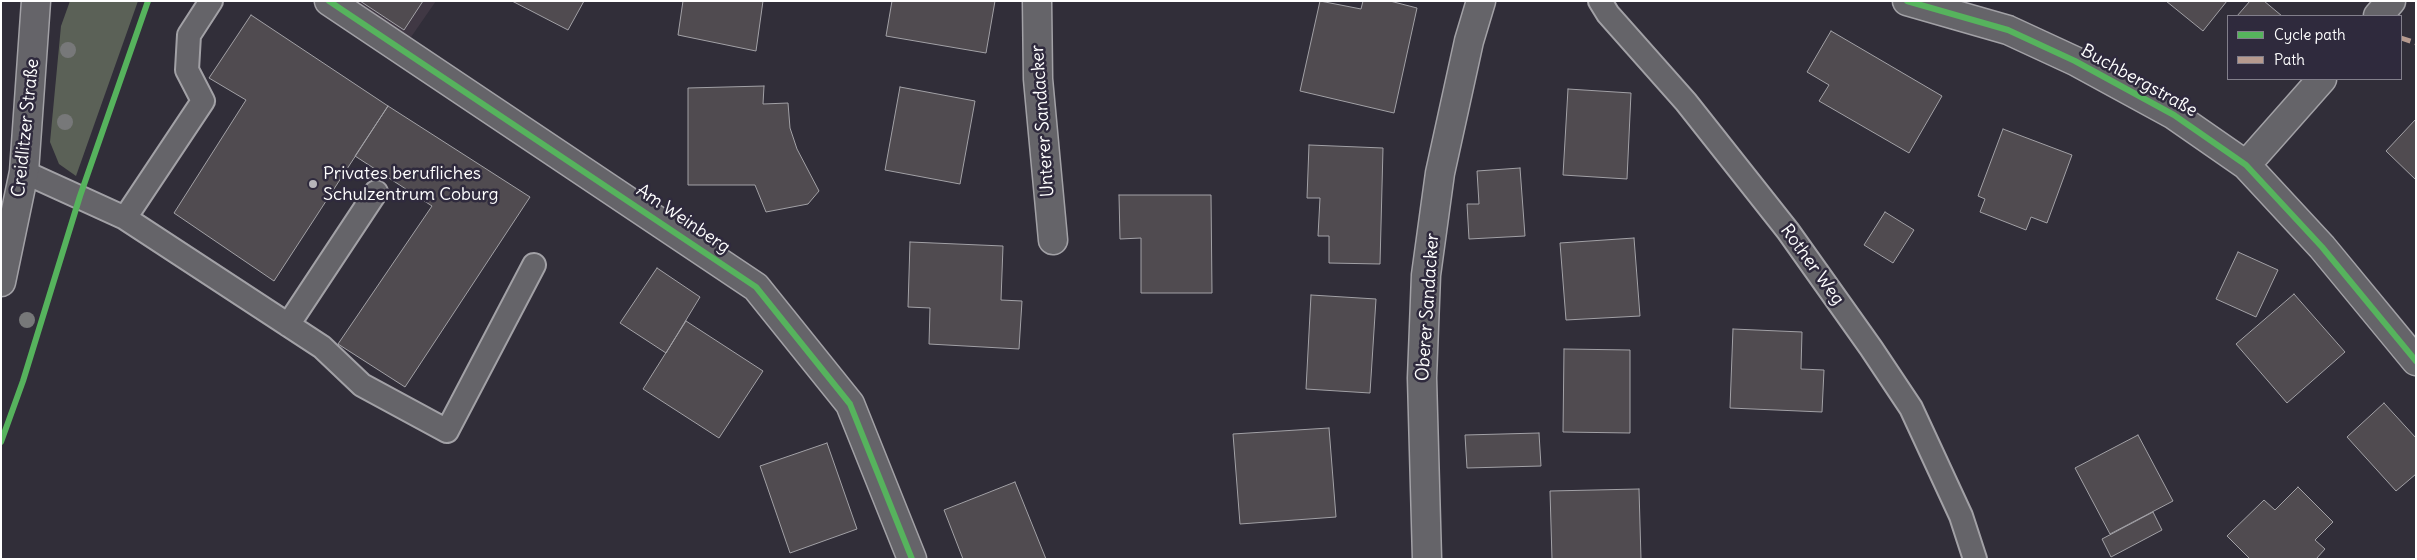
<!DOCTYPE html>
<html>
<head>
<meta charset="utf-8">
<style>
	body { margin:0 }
	#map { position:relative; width:2417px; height:560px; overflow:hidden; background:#312e39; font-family:Delius,sans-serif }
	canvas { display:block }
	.frame { position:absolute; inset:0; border:2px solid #fff; pointer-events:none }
	.legend { position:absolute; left:2227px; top:15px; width:175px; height:65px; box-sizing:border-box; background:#2f2a3d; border:1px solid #827f8b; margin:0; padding:6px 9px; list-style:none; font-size:15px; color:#fff }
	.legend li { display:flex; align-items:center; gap:10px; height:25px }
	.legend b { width:25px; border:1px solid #827f8b }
</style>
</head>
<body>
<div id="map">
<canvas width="2417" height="560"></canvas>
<div class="frame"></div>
<ul class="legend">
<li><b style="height:6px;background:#56b35d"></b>Cycle path</li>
<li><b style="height:6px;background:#b69a8f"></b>Path</li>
</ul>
</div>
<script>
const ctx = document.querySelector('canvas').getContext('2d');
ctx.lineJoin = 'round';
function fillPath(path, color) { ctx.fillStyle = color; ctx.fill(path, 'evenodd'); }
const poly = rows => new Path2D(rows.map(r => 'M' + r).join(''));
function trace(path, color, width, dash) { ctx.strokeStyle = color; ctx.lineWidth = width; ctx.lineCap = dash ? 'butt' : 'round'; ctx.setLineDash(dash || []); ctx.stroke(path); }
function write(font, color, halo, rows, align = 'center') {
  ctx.font = font + ' Delius,sans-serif'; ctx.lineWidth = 5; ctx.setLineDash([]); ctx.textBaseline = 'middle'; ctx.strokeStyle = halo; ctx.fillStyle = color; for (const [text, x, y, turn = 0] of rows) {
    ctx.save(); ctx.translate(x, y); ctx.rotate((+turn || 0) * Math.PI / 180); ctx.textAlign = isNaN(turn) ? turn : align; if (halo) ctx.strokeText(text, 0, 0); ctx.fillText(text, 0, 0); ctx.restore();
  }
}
fillPath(poly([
	[351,1,436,1,409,40]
]), '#403844');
fillPath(poly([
	[70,1,138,1,76,176,59,164,50,142,61,26]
]), '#5b6157');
const building = poly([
	[360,1,423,1,404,30,360,1],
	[512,1,584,1,568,30,512,1],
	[683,1,763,1,756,51,678,35,683,1],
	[892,1,995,1,986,53,886,36,892,1],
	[1320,1,1361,9,1363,1,1390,1,1417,8,1394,113,1300,91,1320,1],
	[2166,1,2227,1,2203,31,2166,1],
	[2250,1,2264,1,2282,16,2237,16,2250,1],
	[251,15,388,106,274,281,174,213,246,100,209,78,251,15],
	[1831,31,1942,96,1909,153,1819,101,1829,85,1807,72,1831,31],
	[764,86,763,104,788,103,790,128,797,149,819,191,808,204,766,212,755,185,688,185,688,88,764,86],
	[900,87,975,101,960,184,885,170,900,87],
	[1568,89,1631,93,1627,179,1563,175,1568,89],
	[388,106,530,197,405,387,338,344,432,206,355,156,388,106],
	[2416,119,2416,180,2386,151,2416,119],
	[2003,129,2072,155,2047,223,2031,217,2026,230,1980,212,1985,199,1978,196,2003,129],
	[1309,145,1383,148,1380,264,1329,263,1329,236,1318,236,1320,198,1307,198,1309,145],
	[1520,168,1525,236,1469,239,1467,204,1479,204,1477,171,1520,168],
	[1119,195,1211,195,1212,293,1141,293,1141,238,1120,239,1119,195],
	[1885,212,1914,230,1893,263,1864,245,1885,212],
	[1634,238,1640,316,1566,320,1560,243,1634,238],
	[910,242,1003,246,1001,300,1022,301,1019,349,929,344,930,308,908,307,910,242],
	[2238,252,2278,270,2256,317,2216,299,2238,252],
	[657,268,700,297,666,353,620,323,657,268],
	[2294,294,2345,352,2287,403,2236,344,2294,294],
	[1311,295,1376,299,1370,393,1306,389,1311,295],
	[686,321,763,371,719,438,643,389,686,321],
	[1733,329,1802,332,1801,369,1824,370,1822,412,1730,408,1733,329],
	[1564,349,1630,350,1630,433,1563,432,1564,349],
	[2384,403,2416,438,2416,474,2396,491,2347,437,2384,403],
	[1329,428,1336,517,1240,524,1233,434,1329,428],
	[1539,433,1541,466,1467,468,1465,435,1539,433],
	[2138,435,2173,501,2110,534,2075,468,2138,435],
	[827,443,857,529,790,553,760,466,827,443],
	[1015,482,1046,559,963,559,944,510,1015,482],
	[2298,487,2333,522,2315,540,2325,549,2316,559,2250,559,2227,536,2264,500,2275,510,2298,487],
	[1639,489,1641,559,1552,559,1550,491,1639,489],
	[2153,512,2162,530,2111,557,2102,539,2153,512]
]);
fillPath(building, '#504b50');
trace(building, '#a2a1a6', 1);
const lane = poly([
	[1600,1,1608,14,1686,102,1788,231,1871,348,1911,408,1961,516,1975,559],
	[24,172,125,218,322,347,362,385,447,431,534,265],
	[125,218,203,101,187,70,189,35,211,1],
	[288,325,376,192]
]);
const street = poly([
	[329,1,756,287,850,404,912,559],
	[1037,1,1038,79,1053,240],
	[1907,1,2008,30,2075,61,2174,115,2246,165,2322,247,2416,361],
	[2378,16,2391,1],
	[2246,165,2322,79],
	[1427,559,1422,378,1426,275,1440,173,1469,41,1481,1]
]);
const secondary = poly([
	[1,282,24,172,36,1]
]);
trace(lane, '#a2a1a6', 26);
trace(street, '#a2a1a6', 31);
trace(secondary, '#a2a1a6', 31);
trace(lane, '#656469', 22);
trace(street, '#656469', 28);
trace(secondary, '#656469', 28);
trace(poly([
	[2401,38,2416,43]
]), '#b69a8f', 5, [10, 5]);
trace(poly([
	[329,1,756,287,850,404,912,559],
	[1907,1,2008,30,2075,61,2174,115,2246,165,2322,247,2416,361],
	[1,442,23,381,80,196,148,1]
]), '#56b35d', 6);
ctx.fillStyle = '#777879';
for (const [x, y] of [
	[68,50],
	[65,122],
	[27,320]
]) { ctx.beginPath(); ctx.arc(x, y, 8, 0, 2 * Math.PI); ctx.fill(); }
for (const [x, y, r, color] of [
	[313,184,5,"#b7b6ba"]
]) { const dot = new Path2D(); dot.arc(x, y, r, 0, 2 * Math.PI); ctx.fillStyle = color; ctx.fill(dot); trace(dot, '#2f2a3d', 2); }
write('18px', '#fff', '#2f2a3d', [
	["Buchbergstraße",2139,81,29],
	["Unterer Sandacker",1043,121,-94],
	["Creidlitzer Straße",26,128,-84],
	["Am Weinberg",683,219,34],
	["Rother Weg",1812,265,54],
	["Oberer Sandacker",1428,307,-86]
]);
write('18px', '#fff', '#2f2a3d', [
	["Privates berufliches",323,174],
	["Schulzentrum Coburg",323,195]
], 'left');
</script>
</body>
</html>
